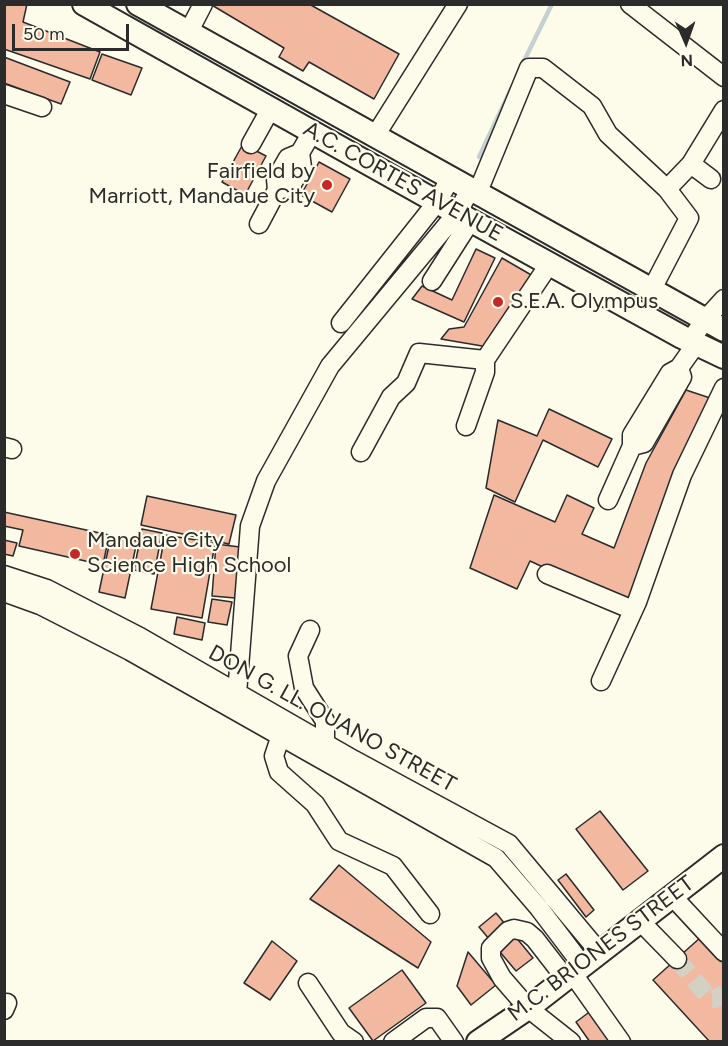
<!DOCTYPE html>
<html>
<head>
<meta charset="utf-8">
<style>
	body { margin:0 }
	#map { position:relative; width:728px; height:1046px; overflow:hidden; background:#fdfbea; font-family:Figtree,sans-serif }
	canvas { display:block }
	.frame { position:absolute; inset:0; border:6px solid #2b2b2b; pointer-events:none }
	.north { position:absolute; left:656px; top:12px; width:60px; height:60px; -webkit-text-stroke:4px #fdfbea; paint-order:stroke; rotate:178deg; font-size:16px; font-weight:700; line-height:24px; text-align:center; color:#2b2b2b }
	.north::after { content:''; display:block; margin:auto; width:21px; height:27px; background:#2b2b2b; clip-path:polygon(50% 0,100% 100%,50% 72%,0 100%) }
	.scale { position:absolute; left:12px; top:24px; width:117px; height:27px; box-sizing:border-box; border:3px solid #2b2b2b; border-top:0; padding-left:8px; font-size:18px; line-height:21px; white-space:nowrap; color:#2b2b2b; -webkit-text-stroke:4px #fdfbea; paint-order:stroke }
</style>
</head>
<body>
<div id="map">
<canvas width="728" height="1046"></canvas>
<div class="frame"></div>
<div class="north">N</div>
<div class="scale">50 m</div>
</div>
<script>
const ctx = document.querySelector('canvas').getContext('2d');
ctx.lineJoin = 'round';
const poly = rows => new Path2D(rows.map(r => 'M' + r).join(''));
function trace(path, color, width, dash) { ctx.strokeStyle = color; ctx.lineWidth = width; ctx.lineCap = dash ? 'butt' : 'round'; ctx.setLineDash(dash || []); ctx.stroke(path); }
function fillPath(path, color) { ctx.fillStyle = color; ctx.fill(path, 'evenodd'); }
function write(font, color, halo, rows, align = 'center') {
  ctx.font = font + ' Figtree,sans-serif'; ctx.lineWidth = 4.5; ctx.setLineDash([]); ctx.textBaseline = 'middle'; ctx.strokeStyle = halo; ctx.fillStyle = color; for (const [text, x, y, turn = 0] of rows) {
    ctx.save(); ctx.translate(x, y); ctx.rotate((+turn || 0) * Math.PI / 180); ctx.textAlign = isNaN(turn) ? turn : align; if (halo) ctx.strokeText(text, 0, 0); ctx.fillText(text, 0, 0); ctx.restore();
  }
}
trace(poly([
	[522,65,552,4],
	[479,157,511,89]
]), '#c7d0d0', 4.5);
const building = poly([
	[4,4,27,4,23,22,100,52,90,79,4,49,4,4],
	[210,4,309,4,399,54,374,99,309,62,303,71,279,57,284,48,210,4],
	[102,54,142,68,131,95,92,80,102,54],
	[4,57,70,82,61,104,4,83,4,57],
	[243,144,266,156,245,195,222,182,243,144],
	[319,162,350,179,332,212,301,195,319,162],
	[476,249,495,258,464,322,412,299,422,286,452,300,476,249],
	[502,258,533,276,488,347,441,339,449,329,464,327,502,258],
	[686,390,710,398,645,562,625,605,530,561,517,589,470,568,494,495,555,522,567,495,594,508,582,534,614,548,646,463,686,390],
	[549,409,612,439,598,467,543,440,515,502,486,488,498,420,537,436,549,409],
	[147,496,236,515,229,544,141,525,147,496],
	[4,512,109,535,103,565,19,546,23,530,4,526,4,512],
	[142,529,162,533,154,574,134,570,142,529],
	[165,535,215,543,202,618,151,609,165,535],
	[111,536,137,541,125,598,99,592,111,536],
	[4,540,17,543,13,556,4,554,4,540],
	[216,544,240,547,235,598,212,596,216,544],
	[212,599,232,602,227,625,208,622,212,599],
	[177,617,205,623,202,640,174,634,177,617],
	[600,811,648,871,623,890,576,829,600,811],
	[339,865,431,942,418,968,310,899,339,865],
	[566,874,594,910,586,917,558,880,566,874],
	[496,913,533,958,516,971,479,927,496,913],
	[701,937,724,961,724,1042,710,1042,653,980,701,937],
	[272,941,297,961,270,1000,244,983,272,941],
	[468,952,496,985,471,1005,457,986,468,952],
	[402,970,426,1003,373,1041,349,1008,402,970],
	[592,1010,616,1042,590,1042,576,1022,592,1010]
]);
fillPath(building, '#f2b8a0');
trace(building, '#2b2b2b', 1.5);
trace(poly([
	[677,959,710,999,715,999,724,993]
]), '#d3d1c4', 18, [18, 9]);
const minor = poly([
	[630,4,724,77],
	[188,33,203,4],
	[4,94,42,107],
	[375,136,458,4],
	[251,144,271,108],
	[691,164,711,179],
	[667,189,691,164,724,110],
	[277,190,290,187,302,167,300,153],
	[477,194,529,68,543,68,592,106,608,134,667,189,689,218,651,291],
	[259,224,277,190,276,179,288,158,300,153,312,132],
	[432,281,471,220],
	[341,323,437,202,450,179],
	[690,341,704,321,724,299],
	[466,426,485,372,485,360,550,263],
	[632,446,644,443,682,377,679,368],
	[4,447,12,449],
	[361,452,391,397,406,383,419,353,485,360],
	[608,500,632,446,632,435,670,373,679,368,696,344],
	[547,574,633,610],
	[4,575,47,589,140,637,354,760,509,844,600,953],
	[4,592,40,605,130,651,496,858,539,908,583,966],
	[310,630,298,656,304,688,325,721,325,743],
	[601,681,637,602,682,475,724,388],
	[237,694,250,526,266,481,330,366,457,213,470,190],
	[281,735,274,756,279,772,315,804,339,841,393,866,430,914],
	[672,896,724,952],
	[640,921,677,959],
	[573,974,621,1042],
	[566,979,535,939,527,932,514,929,508,931,491,948,491,958,502,978,528,1008,571,1042],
	[308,983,341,1033,354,1042],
	[4,1010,7,1003],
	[393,1042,426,1018,437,1018,454,1042]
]);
const major = poly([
	[84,4,437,202,682,337,724,357],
	[138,4,724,330],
	[478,1042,528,1008,724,856]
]);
trace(minor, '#2b2b2b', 21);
trace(major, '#2b2b2b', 26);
trace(minor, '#fdfbea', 18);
trace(major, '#fdfbea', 22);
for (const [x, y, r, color] of [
	[327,185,6,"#c62828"],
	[498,302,6,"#c62828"],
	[75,554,6,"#c62828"]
]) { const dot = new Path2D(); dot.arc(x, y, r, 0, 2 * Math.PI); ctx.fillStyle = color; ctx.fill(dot); trace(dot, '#fdfbea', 2); }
write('22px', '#2b2b2b', '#fdfbea', [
	["Fairfield by",315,172,"right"],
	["Marriott, Mandaue City",315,197,"right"],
	["S.E.A. Olympus",510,302],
	["Mandaue City",87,541],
	["Science High School",87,566]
], 'left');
write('22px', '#2b2b2b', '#fdfbea', [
	["A.C. CORTES AVENUE",403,182,29],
	["DON G. LL. OUANO STREET",332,719,29],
	["M.C. BRIONES STREET",601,949,-37]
]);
</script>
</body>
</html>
